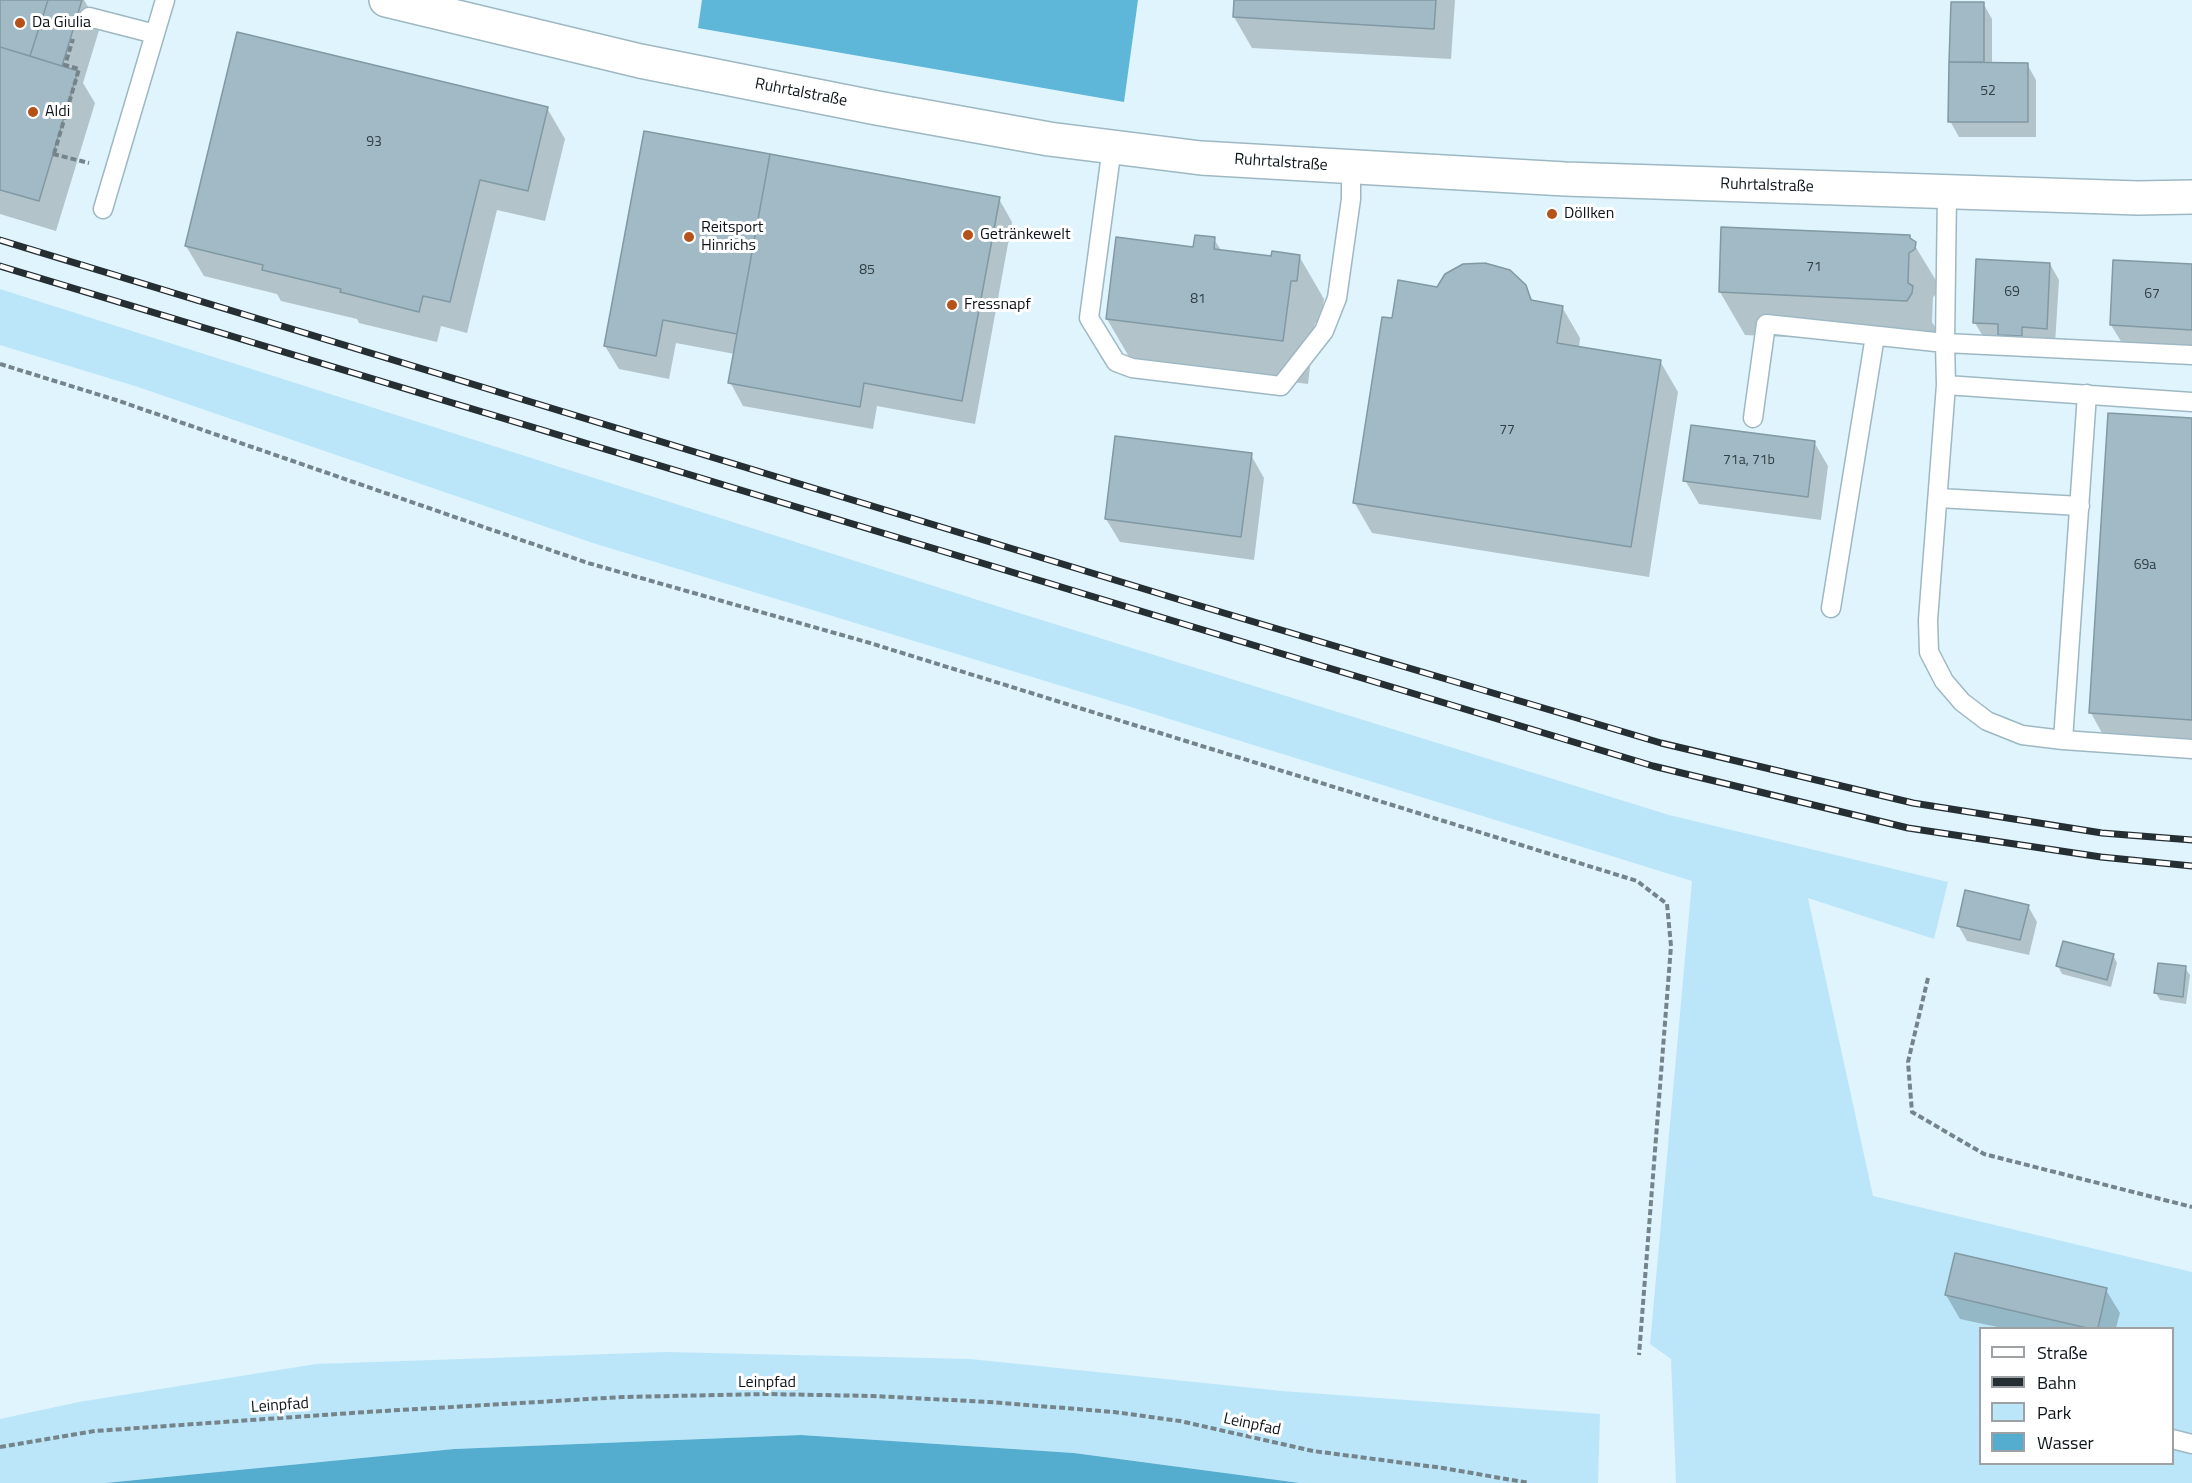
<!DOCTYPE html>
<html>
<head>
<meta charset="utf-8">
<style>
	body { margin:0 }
	#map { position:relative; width:2192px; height:1483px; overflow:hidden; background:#dff4fd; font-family:"Titillium Web",sans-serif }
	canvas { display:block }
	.legend { position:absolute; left:1979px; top:1327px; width:195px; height:138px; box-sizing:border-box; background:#fff; border:2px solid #9ea1a3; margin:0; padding:8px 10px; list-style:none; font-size:18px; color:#0c1519 }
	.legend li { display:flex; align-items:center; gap:12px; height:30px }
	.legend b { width:30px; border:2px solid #9ea1a3 }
</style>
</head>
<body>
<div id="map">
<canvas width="2192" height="1483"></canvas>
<ul class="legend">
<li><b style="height:8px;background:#fff"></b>Straße</li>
<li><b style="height:8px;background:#242e33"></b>Bahn</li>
<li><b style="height:16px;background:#bbe6f9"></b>Park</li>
<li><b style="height:16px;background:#54adce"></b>Wasser</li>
</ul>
</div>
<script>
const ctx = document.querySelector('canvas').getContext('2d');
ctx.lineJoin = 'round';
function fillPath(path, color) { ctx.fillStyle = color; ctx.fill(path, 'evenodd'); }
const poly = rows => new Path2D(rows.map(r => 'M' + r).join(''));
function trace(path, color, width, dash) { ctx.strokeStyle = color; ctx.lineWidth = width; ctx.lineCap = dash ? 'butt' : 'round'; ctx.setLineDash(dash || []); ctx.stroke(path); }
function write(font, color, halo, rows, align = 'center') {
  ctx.font = font + ' "Titillium Web",sans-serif'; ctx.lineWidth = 6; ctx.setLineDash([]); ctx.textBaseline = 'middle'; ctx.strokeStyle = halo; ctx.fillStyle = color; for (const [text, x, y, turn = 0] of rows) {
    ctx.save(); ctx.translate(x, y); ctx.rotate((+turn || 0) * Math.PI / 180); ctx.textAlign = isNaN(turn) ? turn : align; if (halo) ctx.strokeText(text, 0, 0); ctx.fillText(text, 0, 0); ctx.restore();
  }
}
fillPath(poly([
	[0,289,1003,608,1669,815,1948,882,1934,939,1808,898,1873,1196,2192,1272,2192,1483,1676,1483,1671,1359,1650,1344,1692,881,1147,712,593,543,138,387,0,345],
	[1980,1328,2172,1328,2172,1464,1980,1464],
	[666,1352,970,1359,1282,1391,1600,1414,1598,1483,1300,1483,1074,1453,801,1435,454,1449,105,1483,0,1483,0,1419,79,1402,316,1364]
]), '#bbe6f9');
fillPath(poly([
	[702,0,1138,0,1124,102,698,28]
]), '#5eb6d8');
fillPath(poly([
	[801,1435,1074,1453,1300,1483,105,1483,454,1449]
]), '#54adce');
fillPath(poly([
	[0,0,84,0,100,27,83,83,95,103,56,231,0,214],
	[1235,0,1455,0,1451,59,1252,48,1234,17],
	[1953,3,1983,3,1992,19,1992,64,2027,64,2036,80,2036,137,1959,137,1950,121],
	[547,108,565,139,545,221,497,210,467,333,441,326,437,342,359,323,357,319,281,301,277,294,204,276,186,246],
	[645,133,999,199,1012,222,975,424,877,406,873,429,743,406,730,382,735,354,676,343,669,379,619,369,605,346],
	[1214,239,1222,252,1272,258,1299,256,1324,299,1321,324,1315,323,1308,384,1132,362,1107,319],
	[1912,241,1940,287,1939,292,1933,297,1932,322,1937,330,1936,337,1931,344,1745,335,1720,292],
	[2050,264,2059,280,2055,344,1984,338,1975,323],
	[2192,266,2192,352,2125,348,2111,325],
	[1525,286,1534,303,1562,307,1580,338,1579,348,1660,361,1678,392,1649,577,1372,533,1354,502,1393,320,1438,288],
	[2192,420,2192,749,2108,744,2091,713],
	[1814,442,1828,466,1821,520,1699,504,1685,480],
	[1251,455,1264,478,1254,560,1120,542,1106,519],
	[2028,906,2037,922,2029,955,1967,941,1958,925],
	[2113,955,2117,963,2111,987,2062,974,2058,966],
	[2185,968,2190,975,2186,1004,2160,1000,2156,993],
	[2106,1290,2120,1313,2116,1328,2002,1328,1960,1319,1946,1295]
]), '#0003');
const building = poly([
	[0,0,48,0,30,56,0,47,0,0],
	[48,0,82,0,62,66,30,56,48,0],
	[1234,0,1436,0,1434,29,1233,17,1234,0],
	[1951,2,1984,2,1984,62,1949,62,1951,2],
	[237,32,548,107,528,191,480,180,450,302,423,296,419,312,340,292,341,289,262,270,263,265,185,246,237,32],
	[0,47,78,71,39,201,0,190,0,47],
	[1949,62,2028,63,2028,122,1948,122,1949,62],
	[644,131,770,154,737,334,663,320,656,356,604,346,644,131],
	[770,154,1000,197,962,401,864,383,860,407,728,383,770,154],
	[1721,227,1910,235,1910,238,1916,242,1915,249,1909,253,1908,283,1913,286,1912,293,1907,301,1719,292,1721,227],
	[1195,235,1215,237,1214,249,1271,256,1272,251,1300,255,1297,281,1291,281,1283,341,1106,319,1116,237,1193,247,1195,235],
	[1976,259,2050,263,2047,329,2022,327,2022,336,1998,335,1998,324,1973,323,1976,259],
	[2113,260,2192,264,2192,330,2110,325,2113,260],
	[1485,263,1510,270,1526,285,1531,300,1563,306,1557,343,1661,360,1631,547,1353,503,1382,317,1392,318,1398,280,1437,287,1445,274,1463,264,1485,263],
	[2108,413,2192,418,2192,720,2089,713,2108,413],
	[1691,425,1815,441,1808,497,1683,481,1691,425],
	[1115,436,1252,453,1241,537,1105,519,1115,436],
	[1965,890,2029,905,2020,940,1957,926,1965,890],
	[2063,941,2114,954,2107,980,2056,966,2063,941],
	[2158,963,2186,966,2183,997,2154,993,2158,963],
	[1955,1253,2107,1288,2098,1328,2087,1328,1945,1295,1955,1253]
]);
fillPath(building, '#a1bac5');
trace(building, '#8099a3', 1.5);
const service = poly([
	[89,17,155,34],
	[1112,147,1089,318,1116,362,1132,368,1281,386,1324,331,1337,298,1351,199,1351,167],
	[103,209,165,0],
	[2192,355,1945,343,1946,385,1928,620,1929,652,1944,681,1962,702,1987,721,2022,735,2063,740,2192,749],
	[1946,385,2192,402],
	[1753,418,1766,324,1945,343,1947,192],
	[1939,498,2080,506],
	[1831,608,1875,336],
	[2063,740,2087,394],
	[2172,1439,2192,1444]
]);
const secondary = poly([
	[386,0,640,61,877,108,1049,139,1201,158,1565,179,2138,198,2192,197]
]);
trace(service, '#9eb8c3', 21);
trace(secondary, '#9eb8c3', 36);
trace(poly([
	[53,154,89,163],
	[54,154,79,69,65,65,73,39],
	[0,364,116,400,588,563,870,643,1637,881,1667,904,1671,946,1639,1355],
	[1928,978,1908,1062,1912,1112,1984,1154,2192,1207],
	[0,1447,95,1431,366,1412,623,1397,766,1394,873,1396,989,1402,1114,1412,1180,1421,1313,1451,1443,1468,1529,1483]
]), '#75848a', 4, [6, 3]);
trace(service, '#fff', 18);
trace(secondary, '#fff', 33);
const rail = poly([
	[0,240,1187,602,1661,743,1913,803,2102,833,2192,840],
	[0,266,1653,766,1908,828,2101,857,2192,866]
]);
trace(rail, '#242e33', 7);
trace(rail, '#fff', 4.5, [14]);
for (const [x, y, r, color] of [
	[20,23,6,"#b5521a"],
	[33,112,6,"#b5521a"],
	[1552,214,6,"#b5521a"],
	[968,235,6,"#b5521a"],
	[689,237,6,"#b5521a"],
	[952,305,6,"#b5521a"]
]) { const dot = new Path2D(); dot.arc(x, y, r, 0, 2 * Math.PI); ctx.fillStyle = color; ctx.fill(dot); trace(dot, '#fff', 2); }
write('14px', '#313e44', null, [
	["52",1988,92],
	["93",374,143],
	["71",1814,268],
	["85",867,271],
	["69",2012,293],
	["67",2152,295],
	["81",1198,300],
	["77",1507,431],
	["71a, 71b",1749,461],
	["69a",2145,566]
]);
write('16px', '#0c1519', '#fff', [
	["Da Giulia",32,23],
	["Aldi",45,112],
	["Döllken",1564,214],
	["Reitsport",701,228],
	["Hinrichs",701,246],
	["Getränkewelt",980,235],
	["Fressnapf",964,305]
], 'left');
write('16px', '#0c1519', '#fff', [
	["Ruhrtalstraße",801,93,11],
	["Ruhrtalstraße",1281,163,4],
	["Ruhrtalstraße",1767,186,2],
	["Leinpfad",767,1383],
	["Leinpfad",280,1406,-4],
	["Leinpfad",1252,1425,12]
]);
</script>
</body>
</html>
